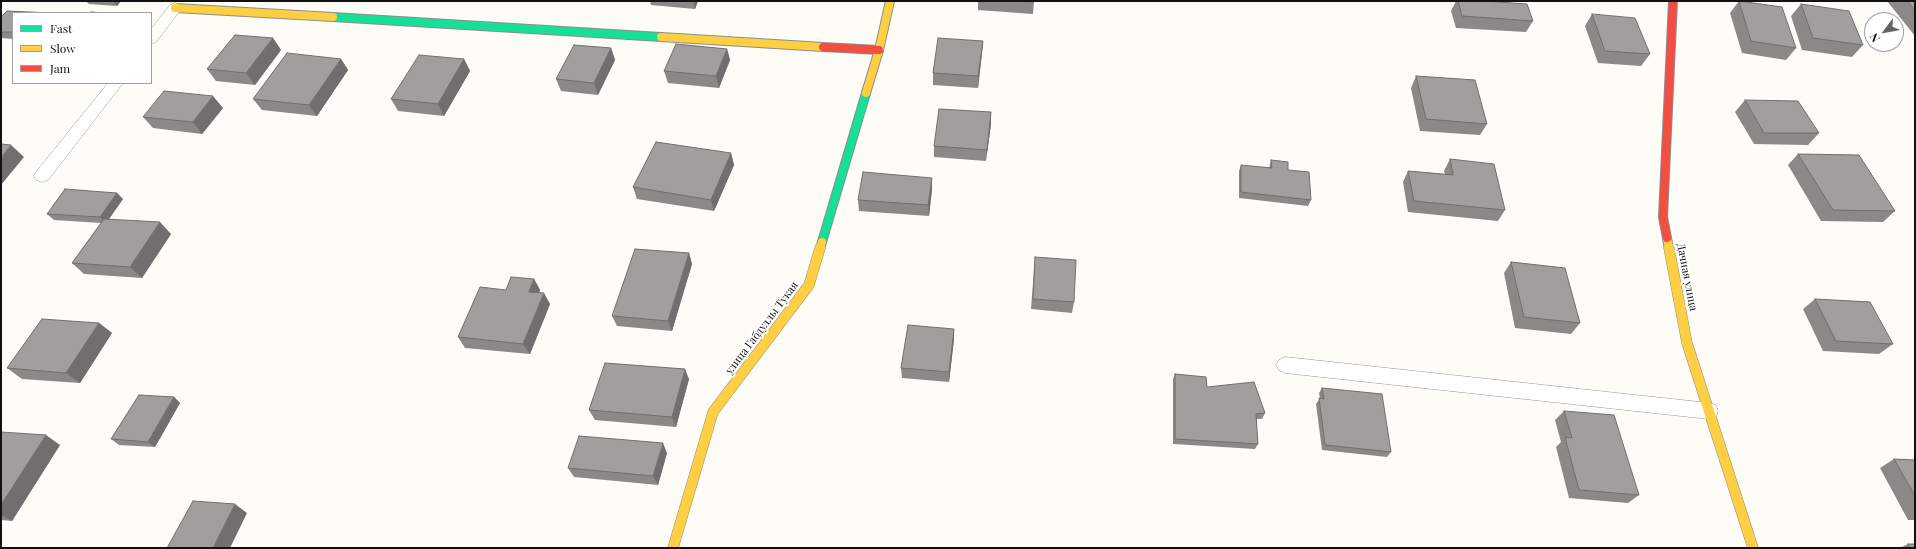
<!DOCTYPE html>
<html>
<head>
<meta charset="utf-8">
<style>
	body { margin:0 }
	#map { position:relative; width:1916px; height:549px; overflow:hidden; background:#fdfcf7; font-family:"Playfair Display",serif }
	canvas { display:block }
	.frame { position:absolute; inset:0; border:2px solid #111; pointer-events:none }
	.legend { position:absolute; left:12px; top:12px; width:140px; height:72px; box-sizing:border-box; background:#fff; border:1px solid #a0a0a0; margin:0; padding:5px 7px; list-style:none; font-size:12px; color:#111 }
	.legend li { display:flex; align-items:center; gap:8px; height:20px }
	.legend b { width:20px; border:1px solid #a0a0a0 }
	.north { position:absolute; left:1864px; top:12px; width:40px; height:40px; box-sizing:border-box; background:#fff; border:1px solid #a0a0a0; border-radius:50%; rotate:238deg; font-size:11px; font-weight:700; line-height:16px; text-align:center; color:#111 }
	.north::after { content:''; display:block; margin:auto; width:14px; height:18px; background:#646362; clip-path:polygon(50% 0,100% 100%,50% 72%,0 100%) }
</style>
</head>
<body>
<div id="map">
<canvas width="1916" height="549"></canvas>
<div class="frame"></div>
<ul class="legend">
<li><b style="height:5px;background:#16e098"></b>Fast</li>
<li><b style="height:5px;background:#ffcf43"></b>Slow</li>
<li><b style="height:5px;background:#f24e42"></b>Jam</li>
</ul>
<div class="north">N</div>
</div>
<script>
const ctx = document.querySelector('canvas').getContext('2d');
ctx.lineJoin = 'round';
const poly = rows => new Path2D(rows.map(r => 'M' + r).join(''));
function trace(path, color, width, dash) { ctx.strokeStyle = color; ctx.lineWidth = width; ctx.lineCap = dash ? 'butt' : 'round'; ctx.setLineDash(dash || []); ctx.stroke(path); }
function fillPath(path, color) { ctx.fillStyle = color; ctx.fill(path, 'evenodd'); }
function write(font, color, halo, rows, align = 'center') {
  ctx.font = font + ' "Playfair Display",serif'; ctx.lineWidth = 4; ctx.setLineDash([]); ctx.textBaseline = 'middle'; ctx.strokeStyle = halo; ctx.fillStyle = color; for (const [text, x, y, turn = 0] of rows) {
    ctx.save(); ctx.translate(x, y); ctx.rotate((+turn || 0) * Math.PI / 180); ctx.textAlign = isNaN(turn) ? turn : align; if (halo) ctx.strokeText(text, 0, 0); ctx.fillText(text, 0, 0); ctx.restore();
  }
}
const lane = poly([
	[175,3,180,5,182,8,156,42,151,44,151,29,170,5,175,3],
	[108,83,123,83,48,180,42,182,36,180,34,176,36,172,108,83],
	[1285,357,1709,403,1716,405,1718,411,1716,417,1709,419,1285,373,1279,370,1276,365,1279,360,1285,357]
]);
const fast = poly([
	[333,17,661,37],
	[822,242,866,93]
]);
const slowFar1 = poly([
	[175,8,333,17],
	[661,37,823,47],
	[866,93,879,50,890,1],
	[1667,238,1669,249],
	[820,249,822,242]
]);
const slow = poly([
	[1669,248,1687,343,1753,548],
	[673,548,713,412,809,285,820,248]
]);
const jam = poly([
	[823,47,879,50],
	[1667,238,1663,217,1673,1]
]);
trace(lane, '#979795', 1);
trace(fast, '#8e8d8b', 10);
trace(slowFar1, '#8e8d8b', 10);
trace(slow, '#8e8d8b', 11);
trace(jam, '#8e8d8b', 10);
fillPath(lane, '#fffffe');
trace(fast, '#16e098', 8);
trace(slowFar1, '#ffcf43', 8);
trace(slow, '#ffcf43', 10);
trace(jam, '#f24e42', 8);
fillPath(poly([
	[86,1,121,1,117,6,89,4],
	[650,1,698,1,695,9,651,5],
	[978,1,1034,1,1033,14,978,10],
	[1456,1,1485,1,1533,21,1526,32,1456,28,1451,11],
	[1739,1,1741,1,1796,48,1786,60,1742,53,1730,13],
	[1887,1,1915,1,1915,36],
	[1801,4,1863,45,1852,57,1802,50,1791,16],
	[13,13,13,39,1,38,1,17],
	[1592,14,1650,54,1641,66,1598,63,1585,26],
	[273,38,281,50,255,85,216,81,207,69],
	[983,41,982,53,978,88,933,85,933,73],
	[611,48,615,60,598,95,561,91,556,79],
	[727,49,730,60,719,88,668,83,664,71],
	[341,59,348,70,317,116,262,110,253,99],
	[464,59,470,71,444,116,398,111,391,99],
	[1416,76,1487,124,1480,135,1420,131,1411,88],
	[1745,100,1819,133,1808,145,1754,144,1735,112],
	[223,108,202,134,153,128,143,117],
	[991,112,991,124,986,161,934,157,934,146],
	[731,153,734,165,714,211,637,199,633,187],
	[1798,154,1895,211,1883,222,1821,221,1788,165],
	[1450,159,1505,210,1498,221,1408,212,1403,182,1408,171,1445,174,1444,171],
	[1271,160,1288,170,1311,200,1308,206,1239,198,1239,171,1241,165,1269,168],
	[932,189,929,216,859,211,858,200],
	[117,193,123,199,109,219,171,234,142,278,84,274,72,263,101,223,54,220,47,214],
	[689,253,692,264,672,331,617,326,612,316],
	[1035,257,1074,302,1072,313,1031,309],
	[1511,262,1580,323,1571,334,1515,328,1504,273],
	[534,279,540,290,539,293,550,304,530,354,465,348,458,337,506,290],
	[1815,299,1893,344,1879,354,1823,351,1803,309],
	[99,323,112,333,80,383,22,379,7,368],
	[954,329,954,339,949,382,902,378,901,368],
	[1175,374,1265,413,1262,419,1256,419,1258,444,1255,449,1173,444,1173,379],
	[689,379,676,427,595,420,589,410],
	[1322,388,1391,452,1387,457,1322,450,1316,404,1320,398,1319,393],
	[174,397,180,403,155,447,119,445,111,439],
	[1564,411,1639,495,1628,503,1569,498,1556,447,1561,442,1555,420],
	[1,432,60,445,12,521,1,520],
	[667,453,658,485,574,477,568,468],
	[1894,459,1915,460,1915,520,1908,520,1880,468],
	[1908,544,1915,548,1900,548]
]), '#8a8986');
fillPath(poly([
	[113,1,121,1,117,6],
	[693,1,698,1,695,9],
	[273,38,281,50,255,85,246,73],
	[983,41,982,53,978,88,978,76],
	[611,48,615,60,598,95,594,83],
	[727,49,730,60,719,88,716,76],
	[341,59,348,70,317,116,309,105],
	[464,59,470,71,444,116,438,104],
	[213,96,223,108,202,134,193,122],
	[991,112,991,124,986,161,987,150],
	[11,145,24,157,1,185,1,158],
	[731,153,734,165,714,211,711,200],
	[932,178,932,189,929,216,928,205],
	[117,193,123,199,106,223,100,217],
	[160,222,171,234,142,278,130,267],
	[689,253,692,264,672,331,668,321],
	[534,279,540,290,535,302,529,292],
	[544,293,550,304,530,354,523,344],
	[99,323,112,333,80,383,66,373],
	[954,329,954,339,949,382,949,372],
	[685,369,689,379,676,427,672,417],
	[174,397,180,403,155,447,148,442],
	[46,435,60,445,12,521,1,515,1,505],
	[663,443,667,453,658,485,653,476],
	[235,504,247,513,230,548,213,548]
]), '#716f6d');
const building = poly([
	[1020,1,1034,1,1034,2,1020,1],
	[1458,1,1485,1,1527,4,1533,21,1462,16,1458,1],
	[1739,1,1782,7,1796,48,1751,41,1739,1],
	[1907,1,1915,1,1915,10,1907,1],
	[1801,4,1849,11,1863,45,1813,38,1801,4],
	[7,11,51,13,13,13,13,32,1,32,1,17,7,11],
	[91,12,104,13,90,13,91,12],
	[1592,14,1635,18,1650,54,1605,51,1592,14],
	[235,35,273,38,246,73,207,69,235,35],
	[938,38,983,41,978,76,933,73,938,38],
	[676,44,727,49,716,76,664,71,676,44],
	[574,45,611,48,594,83,556,79,574,45],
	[287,53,341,59,309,105,253,99,287,53],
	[419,55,464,59,438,104,391,99,419,55],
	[1416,76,1475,80,1487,124,1426,119,1416,76],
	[164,91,213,96,193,122,143,117,164,91],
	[1745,100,1798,101,1819,133,1764,133,1745,100],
	[939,109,991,112,987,150,934,146,939,109],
	[656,142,731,153,711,200,633,187,656,142],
	[1,144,11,145,1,158,1,144],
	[1798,154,1859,155,1895,211,1833,210,1798,154],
	[1450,159,1494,164,1505,210,1414,201,1408,171,1453,175,1450,159],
	[1271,160,1288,162,1288,170,1309,172,1311,200,1241,192,1241,165,1272,168,1271,160],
	[863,172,932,178,928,205,858,200,863,172],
	[65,189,117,193,100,217,47,214,65,189],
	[104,219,160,222,130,267,72,263,104,219],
	[635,249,689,253,668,321,612,316,635,249],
	[1035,257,1076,260,1074,302,1033,299,1035,257],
	[1511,262,1565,268,1580,323,1524,317,1511,262],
	[511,277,534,279,529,292,544,293,523,344,458,337,480,287,506,290,511,277],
	[1815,299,1870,302,1893,344,1836,341,1815,299],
	[42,319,99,323,66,373,7,368,42,319],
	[908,325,954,329,949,372,901,368,908,325],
	[605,363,685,369,672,417,589,410,605,363],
	[1175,374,1206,377,1207,387,1254,382,1265,413,1256,414,1258,444,1175,439,1175,374],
	[1322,388,1382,394,1391,452,1325,445,1319,398,1324,399,1322,388],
	[139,395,174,397,148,442,111,439,139,395],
	[1564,411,1614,415,1639,495,1579,490,1565,437,1572,438,1564,411],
	[1,432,46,435,1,505,1,432],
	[579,436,663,443,653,476,568,468,579,436],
	[1894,459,1915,460,1915,496,1894,459],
	[193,501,235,504,213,548,167,548,193,501],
	[1908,544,1915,544,1915,548,1910,548,1908,544]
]);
fillPath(building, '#a19f9c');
trace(building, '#716f6d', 1);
write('11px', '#111', '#fff', [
	["Дачная улица",1687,277,79],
	["улица Габдуллы Тукая",762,328,-53]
]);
</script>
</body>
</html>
